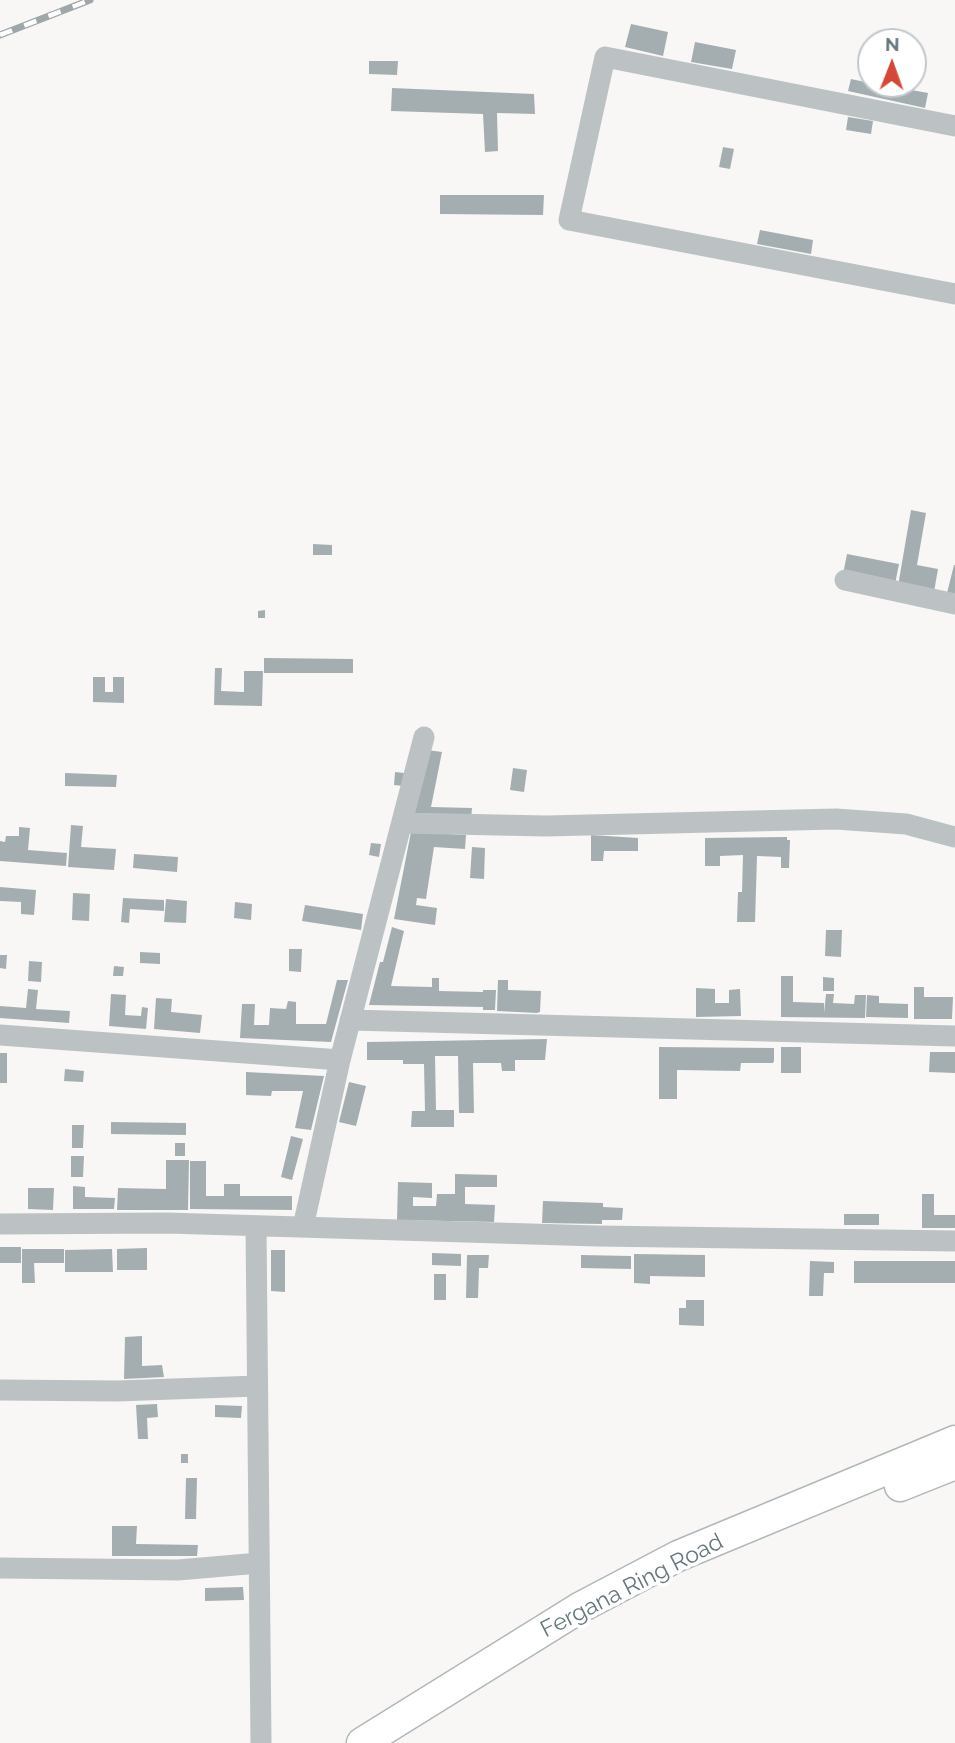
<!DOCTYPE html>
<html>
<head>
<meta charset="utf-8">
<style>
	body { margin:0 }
	#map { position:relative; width:955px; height:1743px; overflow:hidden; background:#f8f7f5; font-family:Raleway,sans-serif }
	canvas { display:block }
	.north { position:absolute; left:857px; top:28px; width:70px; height:70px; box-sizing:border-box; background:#fff; border:2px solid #c1c8cb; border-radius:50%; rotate:1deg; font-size:19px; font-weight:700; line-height:28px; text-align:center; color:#65767d }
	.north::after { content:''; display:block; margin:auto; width:24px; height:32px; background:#d54838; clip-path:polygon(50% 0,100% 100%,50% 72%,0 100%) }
</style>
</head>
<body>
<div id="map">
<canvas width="955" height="1743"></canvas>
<div class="north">N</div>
</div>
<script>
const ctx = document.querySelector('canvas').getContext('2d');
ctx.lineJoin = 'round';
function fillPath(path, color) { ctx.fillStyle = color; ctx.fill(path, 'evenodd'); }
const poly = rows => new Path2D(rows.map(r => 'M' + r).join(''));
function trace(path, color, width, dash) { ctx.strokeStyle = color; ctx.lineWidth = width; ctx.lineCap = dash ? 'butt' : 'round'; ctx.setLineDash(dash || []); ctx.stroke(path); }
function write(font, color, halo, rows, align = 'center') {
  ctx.font = font + ' Raleway,sans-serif'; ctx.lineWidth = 7; ctx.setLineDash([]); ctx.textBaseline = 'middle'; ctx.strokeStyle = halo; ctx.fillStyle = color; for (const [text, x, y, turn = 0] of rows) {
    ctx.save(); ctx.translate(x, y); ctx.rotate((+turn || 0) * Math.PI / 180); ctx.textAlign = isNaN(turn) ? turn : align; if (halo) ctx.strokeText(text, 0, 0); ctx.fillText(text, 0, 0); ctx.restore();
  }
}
fillPath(poly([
	[631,24,668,32,663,56,625,47],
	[695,42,736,50,732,69,691,62],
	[369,61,398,61,397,75,369,74],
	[851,79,893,88,894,84,907,84,906,89,928,93,925,108,848,91],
	[392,88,534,94,535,114,497,113,498,151,485,152,483,114,391,111],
	[848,117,873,121,871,134,846,130],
	[723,147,734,149,730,169,719,167],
	[440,195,544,195,543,215,440,214],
	[760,230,813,240,811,254,757,244],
	[911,510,926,513,917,565,938,569,934,592,898,586],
	[313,544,332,545,332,555,313,555],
	[847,554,899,564,895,584,843,574],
	[954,565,955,565,955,595,947,593],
	[265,610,265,618,258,618,258,611],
	[264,658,353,659,353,673,264,673],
	[215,668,222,668,221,691,244,692,244,671,263,671,262,706,214,705],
	[93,677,105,677,105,692,113,692,113,677,124,677,124,703,93,702],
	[427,750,442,752,431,807,472,808,471,820,413,818],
	[513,768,527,770,524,792,510,790],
	[395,772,404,773,403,786,394,785],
	[65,773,117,775,116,787,65,786],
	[71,825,83,826,81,847,116,849,114,870,68,867],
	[19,827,30,828,28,850,67,853,66,866,0,861,0,841,5,842,6,836,19,836],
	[411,832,466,835,465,849,434,847,426,899,417,898,416,905,437,908,435,925,394,919],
	[591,835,638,838,638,851,604,851,603,861,591,861],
	[787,837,787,840,790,840,789,868,781,868,781,857,757,856,755,922,737,922,738,892,742,892,743,855,720,856,720,866,705,866,705,838],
	[371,843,381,844,379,857,369,855],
	[472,847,485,848,484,879,470,878],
	[134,854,178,857,177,872,133,868],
	[0,887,36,890,34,915,21,914,21,902,0,901],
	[73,893,90,894,89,921,72,920],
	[123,898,164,900,164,911,130,909,129,923,121,922],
	[166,899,187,901,186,923,164,922],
	[235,902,252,904,251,920,234,918],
	[305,905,363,914,361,930,302,921],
	[392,927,404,931,391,986,432,987,432,978,439,978,439,991,483,992,483,990,496,990,495,1010,483,1010,483,1007,369,1005,380,962,383,962],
	[826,930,842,930,841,957,825,956],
	[289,949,302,949,301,972,289,971],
	[140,952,160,953,160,964,140,963],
	[0,955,7,955,6,969,0,968],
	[29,961,42,962,41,982,28,981],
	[114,966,124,967,123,976,113,976],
	[781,976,793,976,793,1002,824,1003,824,1013,826,994,834,994,833,1003,854,1004,855,995,866,995,865,1018,781,1017],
	[823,977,834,978,834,991,823,991],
	[337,980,348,980,331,1042,240,1038,242,1004,255,1004,254,1025,269,1025,270,1008,286,1009,288,1001,296,1002,296,1024,326,1024],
	[498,980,508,980,508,990,541,991,540,1012,537,1013,497,1011],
	[914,987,924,987,924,997,953,997,952,1019,914,1019],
	[696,988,715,989,715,1003,729,1003,729,990,740,989,741,1016,696,1017],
	[28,989,38,990,36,1009,70,1011,69,1023,0,1018,0,1006,26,1008],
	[111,994,126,995,125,1015,141,1016,142,1007,148,1008,146,1029,109,1026],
	[867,995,879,996,879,1003,908,1004,908,1018,866,1017],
	[156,998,172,999,171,1012,202,1015,200,1033,154,1029],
	[547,1039,545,1060,515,1060,515,1071,502,1071,501,1063,473,1063,474,1113,459,1113,458,1056,435,1056,436,1110,454,1110,454,1127,411,1127,412,1111,425,1111,424,1064,403,1064,403,1060,367,1060,367,1042],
	[659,1047,774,1048,774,1061,773,1063,741,1063,740,1071,677,1070,677,1099,659,1099],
	[781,1047,801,1047,801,1073,781,1073],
	[930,1052,955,1052,955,1073,929,1072],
	[0,1053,7,1053,7,1083,0,1083],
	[65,1069,84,1071,83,1082,64,1081],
	[246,1072,324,1076,311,1130,295,1128,303,1091,272,1091,271,1096,246,1095],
	[349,1082,366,1086,356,1126,339,1122],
	[111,1122,186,1123,186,1135,111,1134],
	[72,1125,84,1125,83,1148,72,1148],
	[291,1136,303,1139,292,1180,281,1177],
	[175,1143,185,1143,185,1156,175,1156],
	[71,1156,84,1156,83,1177,71,1177],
	[166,1160,189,1160,188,1210,117,1210,118,1188,166,1189],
	[190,1161,206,1161,206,1196,224,1196,224,1184,240,1184,240,1196,292,1196,292,1210,190,1209],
	[455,1174,497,1175,497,1187,465,1187,465,1204,495,1205,494,1222,397,1220,398,1182,432,1183,432,1198,413,1197,413,1206,436,1206,437,1194,455,1194],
	[73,1186,85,1187,85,1197,115,1198,114,1209,73,1209],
	[28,1188,54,1188,53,1210,28,1209],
	[922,1194,934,1194,934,1215,955,1215,955,1228,922,1228],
	[543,1201,603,1203,603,1207,623,1208,622,1220,602,1220,602,1224,542,1223],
	[844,1214,879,1214,879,1225,844,1225],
	[0,1247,21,1247,21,1263,0,1263],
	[147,1248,147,1270,117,1270,117,1249],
	[22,1249,64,1249,64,1263,34,1263,35,1283,22,1283],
	[112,1249,113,1272,65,1272,65,1250],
	[271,1250,285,1250,285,1292,271,1291],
	[432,1253,461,1254,461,1266,432,1265],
	[634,1254,705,1255,705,1277,650,1276,650,1284,634,1283],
	[467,1255,489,1255,488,1268,479,1268,478,1298,466,1298],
	[581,1255,631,1256,631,1269,581,1268],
	[810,1261,834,1262,834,1273,824,1273,823,1296,809,1296],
	[854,1261,955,1261,955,1283,854,1283],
	[434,1274,446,1274,446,1300,434,1300],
	[686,1300,704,1300,704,1326,679,1325,679,1308,686,1308],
	[142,1336,142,1366,162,1365,164,1377,124,1379,125,1337],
	[157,1404,158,1417,147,1418,148,1439,138,1439,136,1405],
	[215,1405,242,1406,241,1418,215,1417],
	[181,1454,188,1454,188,1463,181,1463],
	[186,1478,197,1478,196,1519,185,1519],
	[112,1526,137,1526,136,1544,198,1545,197,1556,112,1556],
	[243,1587,244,1600,205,1601,205,1588]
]), '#a4aeb1');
const highway = poly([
	[900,1486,955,1464],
	[362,1743,581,1607,678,1556,955,1441]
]);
trace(highway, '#b2b7b9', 33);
trace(poly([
	[955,126,605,57,569,220,955,294],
	[845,580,955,604],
	[402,823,546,826,836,819,906,824,955,837],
	[350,1020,955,1036],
	[0,1035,340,1060],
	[0,1224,167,1223,597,1236,955,1241],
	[256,1226,261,1743],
	[303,1227,340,1060,424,737],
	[0,1390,117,1391,257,1386],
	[0,1568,178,1570,259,1563]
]), '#bcc2c4', 21);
trace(highway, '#fff', 30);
const rail = poly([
	[0,35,90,0]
]);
trace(rail, '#9fa7aa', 7);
trace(rail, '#fff', 4.5, [13]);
write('23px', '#65767d', '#fff', [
	["Fergana Ring Road",632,1586,-27]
]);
</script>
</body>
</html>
